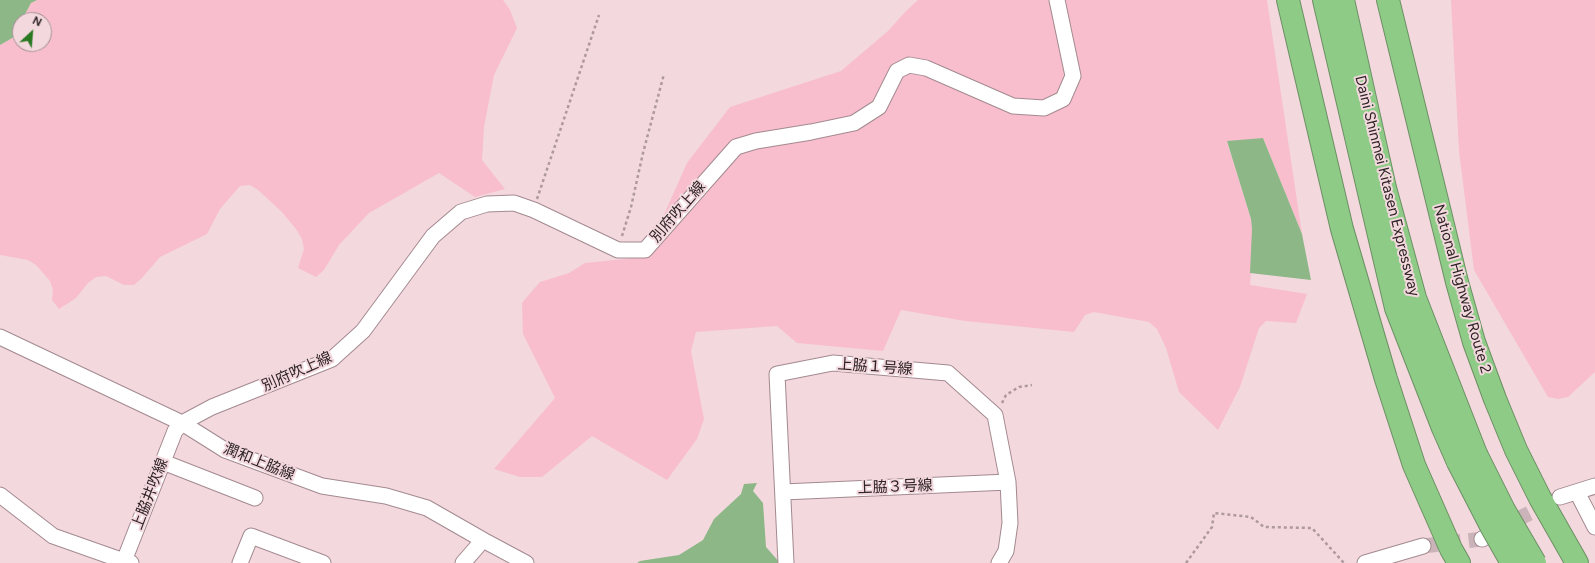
<!DOCTYPE html>
<html>
<head>
<meta charset="utf-8">
<style>
	body { margin:0 }
	#map { position:relative; width:1595px; height:563px; overflow:hidden; background:#f3d8de; font-family:Figtree,sans-serif }
	canvas { display:block }
	.north { position:absolute; left:12px; top:12px; width:40px; height:40px; box-sizing:border-box; background:#f3d8de; border:1px solid #a49094; border-radius:50%; rotate:26deg; font-size:11px; font-weight:700; line-height:16px; text-align:center; color:#2d2325 }
	.north::after { content:''; display:block; margin:auto; width:14px; height:18px; background:#2a7821; clip-path:polygon(50% 0,100% 100%,50% 72%,0 100%) }
</style>
</head>
<body>
<div id="map">
<canvas width="1595" height="563"></canvas>
<div class="north">N</div>
</div>
<script>
const ctx = document.querySelector('canvas').getContext('2d');
ctx.lineJoin = 'round';
function fillPath(path, color) { ctx.fillStyle = color; ctx.fill(path, 'evenodd'); }
const poly = rows => new Path2D(rows.map(r => 'M' + r).join(''));
function trace(path, color, width, dash) { ctx.strokeStyle = color; ctx.lineWidth = width; ctx.lineCap = dash ? 'butt' : 'round'; ctx.setLineDash(dash || []); ctx.stroke(path); }
function write(font, color, halo, rows, align = 'center') {
  ctx.font = font + ' Figtree,"Noto Sans JP",sans-serif'; ctx.lineWidth = 4; ctx.setLineDash([]); ctx.textBaseline = 'middle'; ctx.strokeStyle = halo; ctx.fillStyle = color; for (const [text, x, y, turn = 0] of rows) {
    ctx.save(); ctx.translate(x, y); ctx.rotate((+turn || 0) * Math.PI / 180); ctx.textAlign = isNaN(turn) ? turn : align; if (halo) ctx.strokeText(text, 0, 0); ctx.fillText(text, 0, 0); ctx.restore();
  }
}
fillPath(poly([
	[37,0,503,0,510,10,517,28,494,75,484,127,482,160,505,189,475,197,439,173,369,213,339,245,324,270,316,277,298,268,304,249,302,239,296,229,282,212,258,190,250,185,240,186,220,209,207,234,160,257,141,279,134,285,124,285,106,276,96,277,88,283,76,298,59,309,52,300,53,290,50,281,36,265,28,260,0,255,0,45,14,37,20,25,20,44,44,44,44,20,22,20,31,3],
	[918,0,1267,0,1302,234,1263,138,1227,142,1251,219,1252,229,1252,256,1250,285,1307,294,1296,323,1266,321,1259,328,1240,387,1218,430,1179,392,1166,348,1157,329,1149,322,1094,312,1085,315,1074,332,965,321,901,310,883,351,797,343,777,326,696,332,691,351,704,419,697,439,667,480,592,436,542,477,520,477,494,469,555,398,523,334,522,303,533,290,540,282,569,273,585,263,645,257,687,163,730,107,841,71,888,31,906,11],
	[1451,0,1595,0,1595,372,1568,397,1558,399,1548,397,1474,270,1459,151]
]), '#f8becd');
fillPath(poly([
	[0,0,37,0,31,3,22,20,20,20,20,25,14,37,0,45],
	[1263,138,1302,234,1311,280,1250,273,1252,229,1251,219,1227,141],
	[757,483,753,491,763,503,766,547,780,563,637,563,640,561,679,555,703,540,714,519,741,494,744,484]
]), '#8db787');
trace(poly([
	[1516,520,1552,502],
	[1423,546,1482,539]
]), '#cbb4b9', 15, [15, 8]);
const street = poly([
	[0,337,182,423,225,450,322,486,386,496,427,508,483,540,526,563],
	[163,462,255,498],
	[783,492,1008,482],
	[1577,492,1595,527],
	[0,495,53,536,124,561],
	[1560,497,1595,486],
	[1482,539,1503,528],
	[131,563,124,561,175,431,182,423,212,407,332,359,363,331,433,236,461,212,487,204,514,203,534,210,618,250,645,250,736,147,756,141,811,132,854,123,879,107,897,71,909,65,926,68,1013,106,1044,108,1063,99,1073,76,1057,0],
	[240,563,251,536,323,563],
	[463,563,483,540],
	[786,563,777,374,833,363,948,373,995,415,1008,482,1010,523,1006,551,999,563],
	[1365,563,1423,546]
]);
const highway = poly([
	[1288,0,1342,229,1386,379,1414,465,1451,549,1459,563],
	[1324,0,1396,308,1443,428,1458,462],
	[1343,0,1385,188,1415,298,1476,454],
	[1388,0,1457,282,1474,342,1495,399,1516,450,1540,498,1577,563]
]);
trace(street, '#a38a90', 17);
trace(highway, '#6c9064', 24);
trace(poly([
	[537,199,599,15],
	[622,236,631,207,643,153,664,74],
	[1002,403,1006,395,1019,387,1032,385],
	[1186,563,1212,527,1214,513,1251,517,1264,527,1312,528,1344,563]
]), '#ae999e', 2.5, [3, 3]);
trace(street, '#fff', 15);
trace(highway, '#8ecb86', 22);
const highwayBridge = poly([
	[1476,454,1504,510,1535,563],
	[1458,462,1491,526,1512,563]
]);
trace(highwayBridge, '#6c9064', 24, []);
trace(highwayBridge, '#8ecb86', 22);
write('15px', '#2d2325', '#f3d8de', [
	["Daini Shinmei Kitasen Expressway",1387,186,76],
	["別府吹上線",678,212,-49],
	["National Highway Route 2",1462,289,74],
	["上脇１号線",875,367,4],
	["別府吹上線",297,372,-24],
	["潤和上脇線",259,462,22],
	["上脇３号線",895,487,-2],
	["上脇井吹線",150,494,-69]
]);
</script>
</body>
</html>
